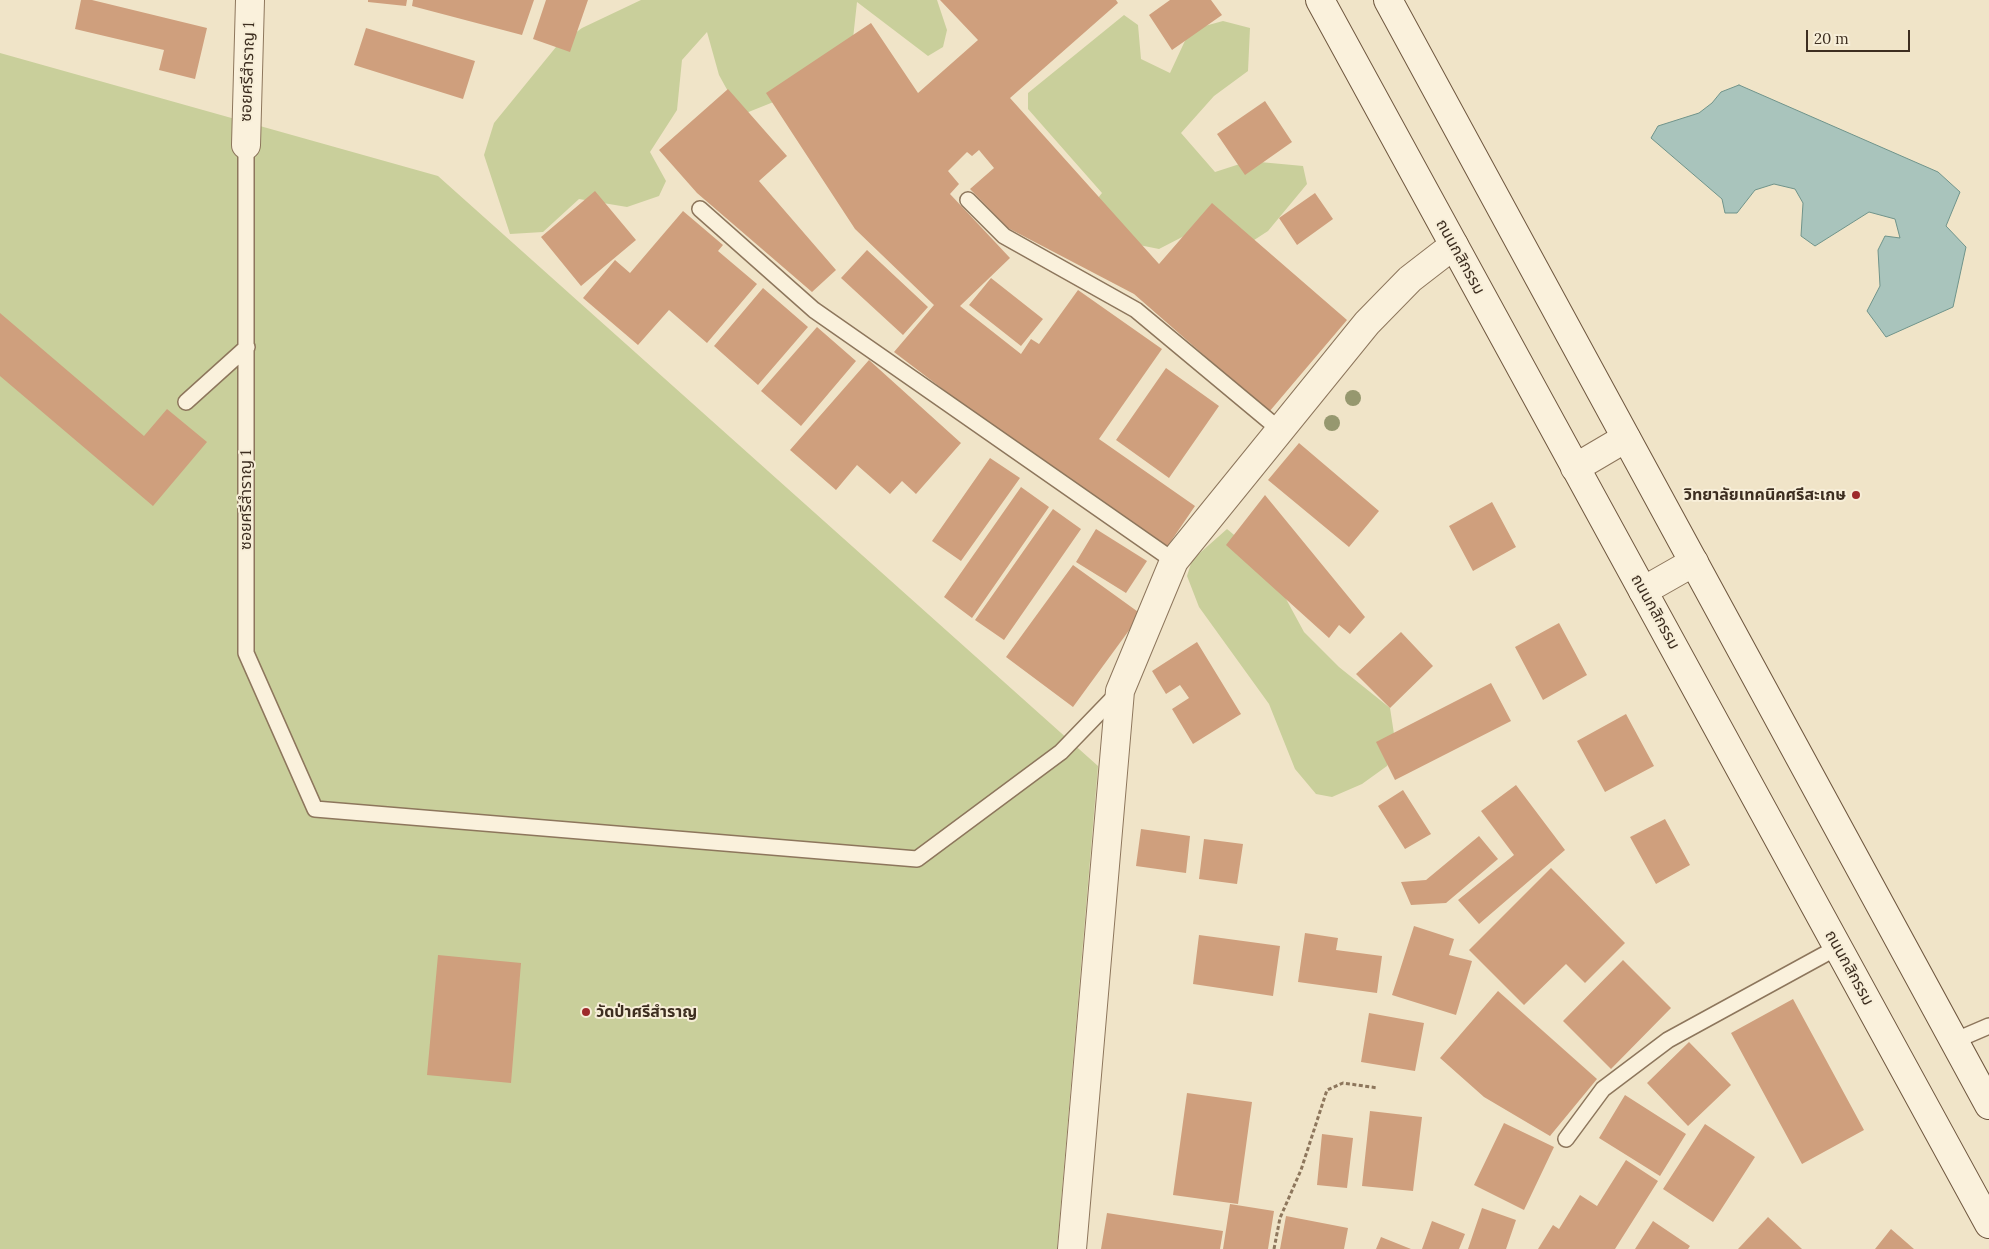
<!DOCTYPE html>
<html>
<head>
<meta charset="utf-8">
<style>
	body { margin:0 }
	#map { position:relative; width:1989px; height:1249px; overflow:hidden; background:#f0e4c8; font-family:Lora,serif }
	canvas { display:block }
	.scale { position:absolute; left:1806px; top:30px; width:104px; height:22px; box-sizing:border-box; border:2px solid #3d2e20; border-top:0; padding-left:6px; font-size:15px; line-height:18px; white-space:nowrap; color:#3d2e20; -webkit-text-stroke:4px #f7eed8; paint-order:stroke }
</style>
</head>
<body>
<div id="map">
<canvas width="1989" height="1249"></canvas>
<div class="scale">20 m</div>
</div>
<script>
const ctx = document.querySelector('canvas').getContext('2d');
ctx.lineJoin = 'round';
function fillPath(path, color) { ctx.fillStyle = color; ctx.fill(path, 'evenodd'); }
const poly = rows => new Path2D(rows.map(r => 'M' + r).join(''));
function trace(path, color, width, dash) { ctx.strokeStyle = color; ctx.lineWidth = width; ctx.lineCap = dash ? 'butt' : 'round'; ctx.setLineDash(dash || []); ctx.stroke(path); }
function write(font, color, halo, rows, align = 'center') {
  ctx.font = font + ' Lora,"Noto Sans Thai",serif'; ctx.lineWidth = 4; ctx.setLineDash([]); ctx.textBaseline = 'middle'; ctx.strokeStyle = halo; ctx.fillStyle = color; for (const [text, x, y, turn = 0] of rows) {
    ctx.save(); ctx.translate(x, y); ctx.rotate((+turn || 0) * Math.PI / 180); ctx.textAlign = isNaN(turn) ? turn : align; if (halo) ctx.strokeText(text, 0, 0); ctx.fillText(text, 0, 0); ctx.restore();
  }
}
fillPath(poly([
	[641,0,937,0,947,30,943,47,928,56,857,2,851,57,806,89,741,115,719,75,707,32,682,60,677,110,650,152,666,181,659,196,627,207,579,199,543,232,510,234,484,155,494,123,556,47,582,28],
	[1124,15,1138,25,1141,59,1170,73,1190,30,1223,21,1250,28,1248,71,1214,96,1181,133,1215,172,1249,161,1303,166,1307,184,1268,231,1245,246,1219,218,1159,249,1114,240,1086,213,1102,193,1028,109,1028,93],
	[0,53,438,176,1098,766,1057,1249,0,1249],
	[1227,529,1252,550,1273,575,1304,632,1339,667,1390,708,1394,734,1393,751,1387,766,1362,784,1332,797,1316,794,1295,769,1269,704,1199,607,1187,576,1192,560]
]), '#c9cf9b');
const water = poly([
	[1739,85,1938,172,1960,192,1946,226,1966,247,1953,307,1886,337,1867,311,1880,286,1878,250,1885,236,1900,238,1895,219,1869,212,1815,246,1801,236,1803,203,1795,189,1774,184,1755,190,1737,213,1725,213,1722,199,1651,138,1658,126,1699,113,1712,103,1721,92,1739,85]
]);
fillPath(water, '#a9c4bc');
trace(water, '#6f938a', 1);
fillPath(poly([
	[81,0,92,0,207,28,195,79,159,70,164,50,75,29],
	[368,0,407,0,406,6,368,2],
	[413,0,534,0,522,35,412,6],
	[546,0,588,0,570,52,533,39],
	[940,0,1116,0,1118,3,1010,98,1159,264,1212,203,1347,320,1269,412,1134,294,1008,228,970,189,994,168,979,150,972,156,967,152,948,171,959,184,950,194,1010,258,960,306,1021,354,1031,339,1039,344,1078,290,1162,349,1099,439,1195,506,1167,547,978,416,894,352,934,305,855,229,766,93,871,23,918,93,978,40],
	[1170,0,1211,0,1222,15,1172,50,1149,15],
	[366,28,475,61,463,99,354,65],
	[728,89,787,156,759,181,836,270,812,292,697,193,659,150],
	[1265,101,1292,142,1245,175,1217,134],
	[595,191,636,240,581,286,541,237],
	[1315,193,1333,219,1297,245,1279,218],
	[683,211,723,245,718,251,757,284,707,343,669,310,638,345,583,298,615,260,630,273],
	[867,250,928,307,903,335,841,278],
	[991,278,1043,319,1021,346,969,305],
	[763,288,808,327,758,385,714,346],
	[0,313,144,436,167,409,207,442,153,506,0,376],
	[817,327,856,361,801,426,761,391],
	[869,360,961,443,916,494,902,481,890,494,857,465,836,490,790,450],
	[1166,368,1219,406,1169,478,1116,440],
	[1299,443,1379,511,1349,547,1268,480],
	[990,458,1020,478,961,561,932,541],
	[1021,487,1049,507,972,618,944,597],
	[1265,495,1365,617,1350,634,1339,625,1329,638,1226,545],
	[1492,502,1516,547,1473,571,1449,526],
	[1053,509,1081,529,1004,640,975,620],
	[1096,529,1147,561,1126,593,1076,562],
	[1073,565,1141,614,1073,707,1006,657],
	[1559,623,1587,675,1543,700,1515,647],
	[1401,632,1433,666,1390,708,1356,674],
	[1197,642,1241,714,1193,744,1172,709,1189,698,1180,685,1166,694,1152,671],
	[1491,683,1511,721,1395,780,1376,742],
	[1626,714,1654,766,1605,792,1577,741],
	[1516,785,1565,850,1479,924,1458,900,1514,855,1481,811],
	[1403,790,1431,834,1405,849,1378,806],
	[1665,819,1690,865,1656,884,1630,837],
	[1141,829,1190,836,1186,873,1136,866],
	[1479,836,1498,859,1446,903,1411,905,1401,882,1426,880],
	[1204,839,1243,844,1237,884,1199,879],
	[1551,868,1625,943,1585,983,1566,964,1524,1005,1469,950],
	[1414,926,1454,939,1449,955,1472,961,1456,1015,1392,995],
	[1305,933,1338,938,1336,950,1382,956,1377,993,1298,982],
	[1199,935,1280,946,1273,996,1193,984],
	[438,955,521,963,511,1083,427,1075],
	[1623,960,1671,1008,1611,1069,1563,1021],
	[1498,991,1597,1079,1550,1136,1484,1097,1440,1058],
	[1793,999,1864,1130,1802,1164,1731,1033],
	[1369,1013,1424,1023,1415,1071,1361,1062],
	[1689,1042,1731,1085,1688,1126,1647,1083],
	[1187,1093,1252,1102,1238,1204,1173,1195],
	[1625,1095,1686,1134,1660,1176,1599,1138],
	[1370,1111,1422,1117,1413,1191,1362,1186],
	[1504,1123,1554,1147,1524,1210,1474,1185],
	[1705,1124,1755,1157,1713,1222,1663,1189],
	[1322,1134,1353,1138,1347,1188,1317,1185],
	[1626,1160,1658,1181,1615,1249,1538,1249,1553,1225,1559,1229,1580,1195,1597,1206],
	[1230,1204,1274,1211,1268,1249,1223,1249],
	[1482,1208,1516,1220,1506,1249,1468,1249],
	[1107,1213,1223,1231,1220,1249,1101,1249],
	[1286,1216,1348,1228,1344,1249,1280,1249],
	[1768,1217,1802,1249,1738,1249],
	[1432,1221,1465,1234,1459,1249,1422,1249],
	[1653,1221,1690,1246,1688,1249,1635,1249],
	[1891,1229,1914,1249,1875,1249],
	[1381,1237,1411,1249,1376,1249]
]), '#cf9f7d');
const service = poly([
	[246,145,246,653,315,809,917,859,1061,752,1119,692],
	[968,200,1004,236,1136,310,1280,430],
	[700,209,814,310,1174,561],
	[186,402,247,347],
	[1954,1041,1989,1026],
	[1566,1139,1603,1089,1668,1040,1838,947]
]);
const minor = poly([
	[246,145,250,0],
	[1072,1249,1120,691,1174,561,1367,323,1410,279,1454,245]
]);
const tertiary = poly([
	[1575,468,1626,438],
	[1643,591,1694,562]
]);
const secondary = poly([
	[1320,0,1989,1224],
	[1388,0,1989,1105]
]);
trace(service, '#8d765c', 18);
trace(minor, '#8d765c', 30);
trace(tertiary, '#8d765c', 30);
trace(secondary, '#6f573f', 30);
trace(poly([
	[1274,1249,1280,1218,1301,1170,1327,1090,1343,1083,1378,1088]
]), '#8d765c', 3, [4, 2.5]);
trace(service, '#faf1dc', 15);
trace(minor, '#faf1dc', 28);
trace(tertiary, '#faf1dc', 28);
trace(secondary, '#faf1dc', 28);
ctx.fillStyle = '#96986f';
for (const [x, y] of [
	[1353,398],
	[1332,423]
]) { ctx.beginPath(); ctx.arc(x, y, 8, 0, 2 * Math.PI); ctx.fill(); }
for (const [x, y, r, color] of [
	[1856,495,5,"#9e2a2b"],
	[586,1012,5,"#9e2a2b"]
]) { const dot = new Path2D(); dot.arc(x, y, r, 0, 2 * Math.PI); ctx.fillStyle = color; ctx.fill(dot); trace(dot, '#f7eed8', 2); }
write('16px', '#3d2e20', '#f7eed8', [
	["ซอยศรีสำราญ 1",248,72,-88],
	["ถนนกสิกรรม",1460,257,61],
	["ซอยศรีสำราญ 1",246,500,-90],
	["ถนนกสิกรรม",1655,612,61],
	["ถนนกสิกรรม",1849,968,61]
]);
write('bold 16px', '#3d2e20', '#f7eed8', [
	["วิทยาลัยเทคนิคศรีสะเกษ",1846,495],
	["วัดป่าศรีสำราญ",596,1012,"left"]
], 'right');
</script>
</body>
</html>
